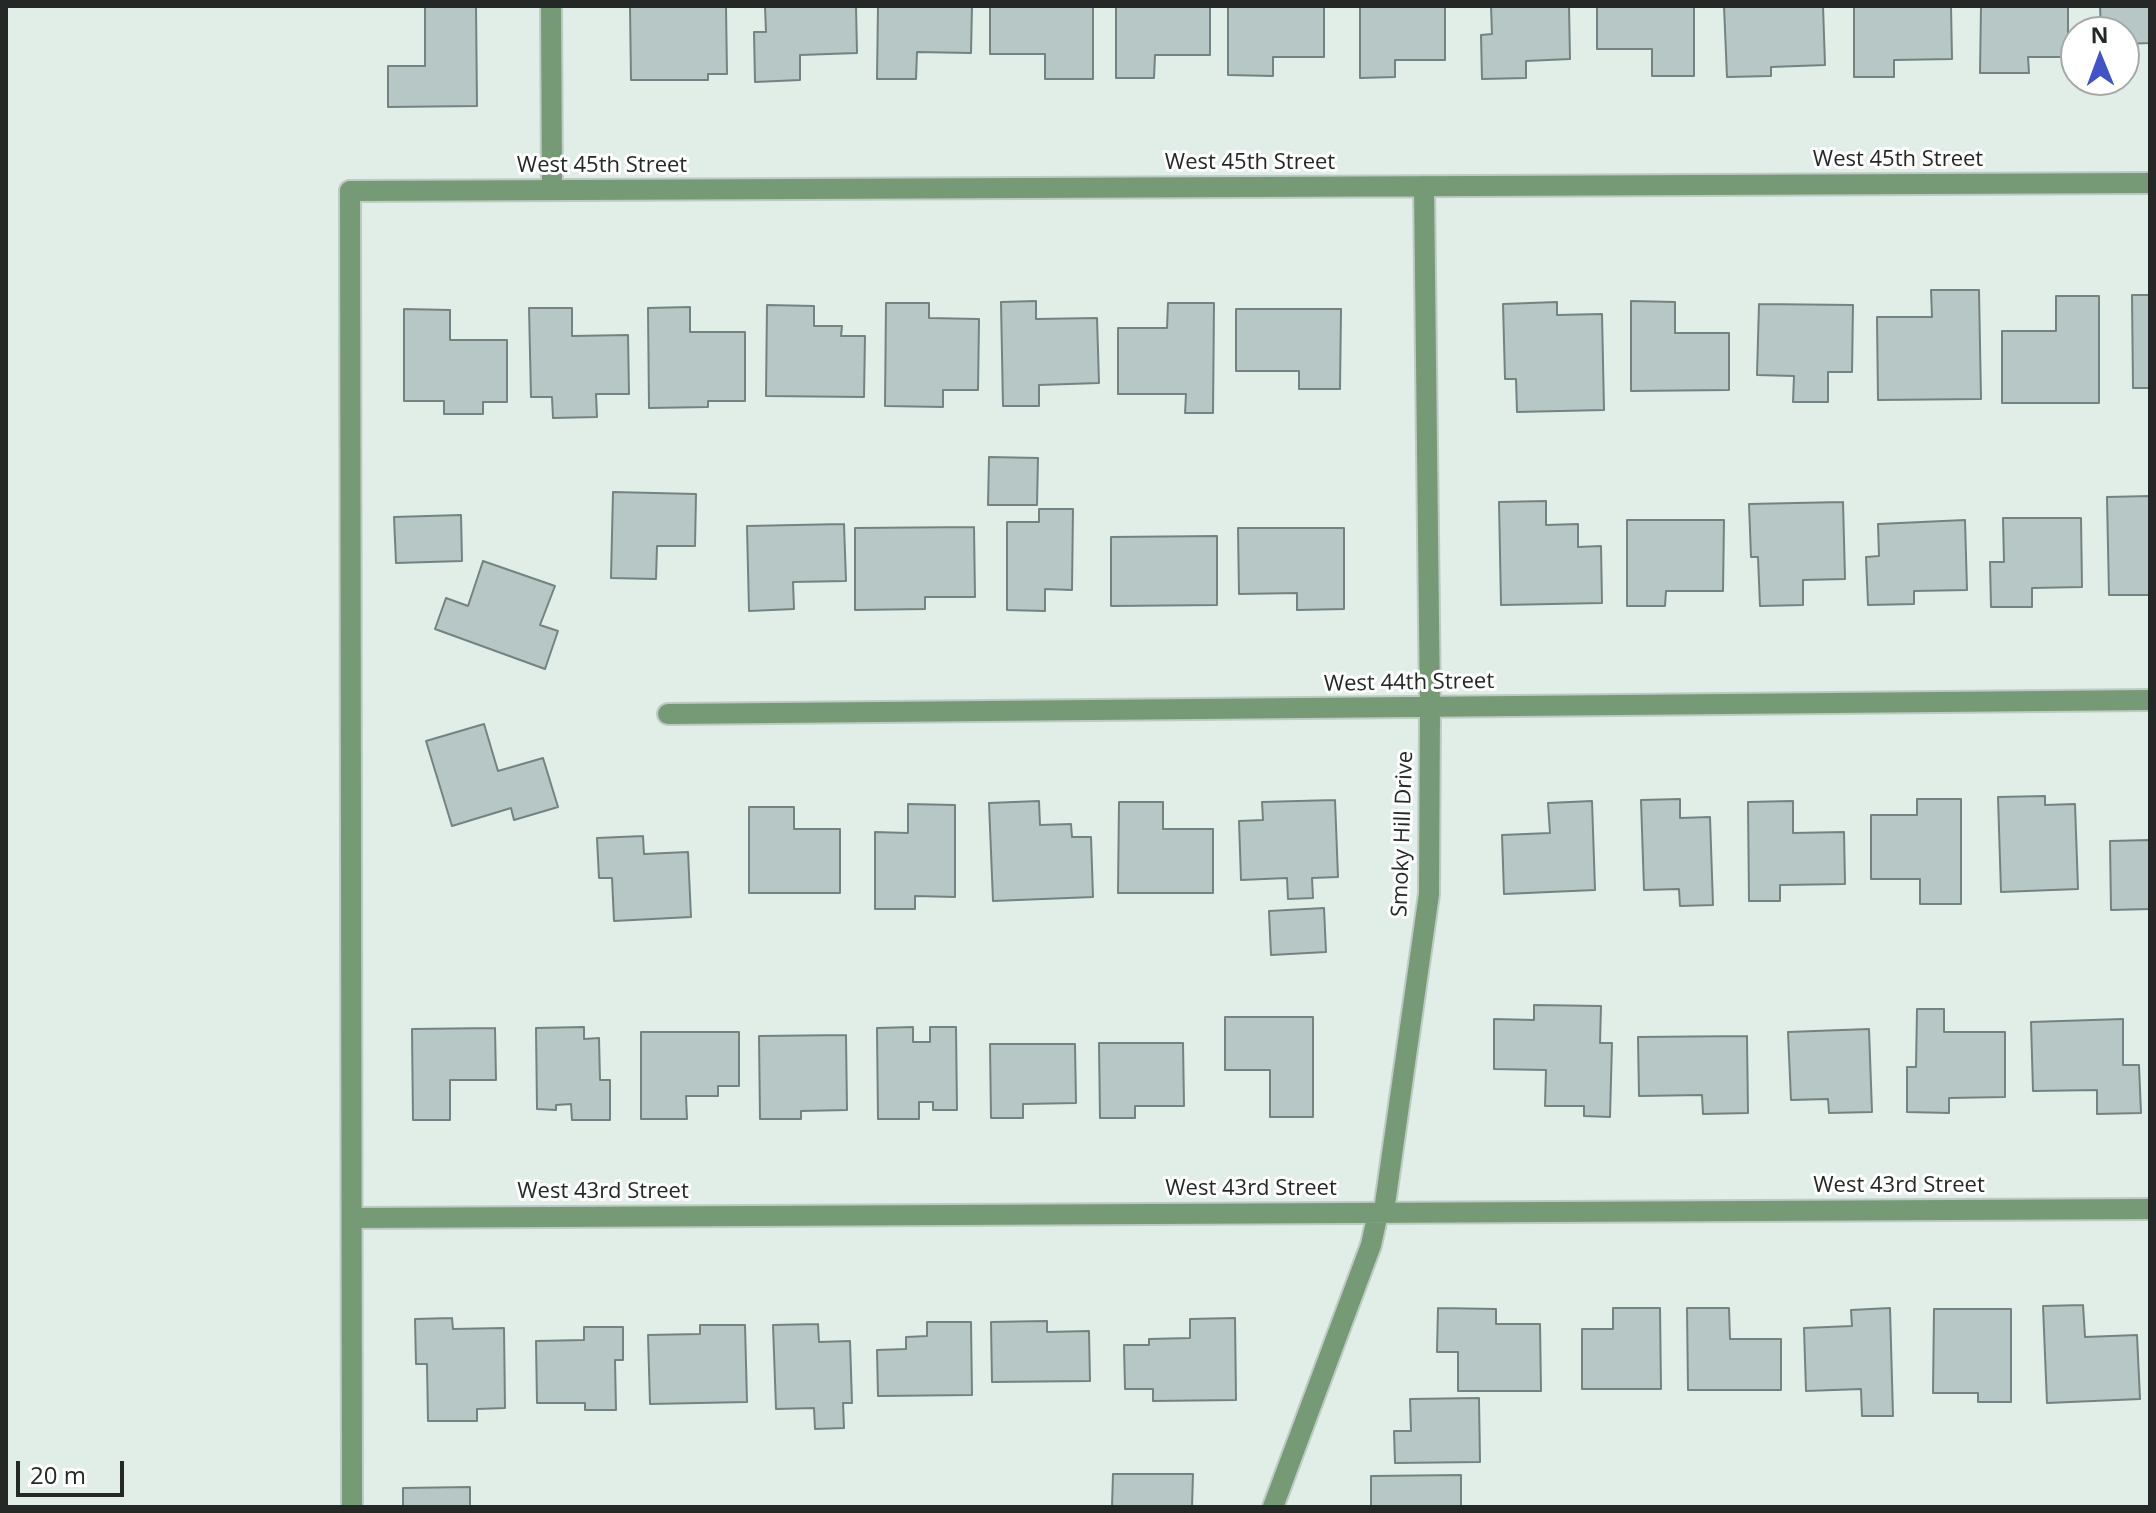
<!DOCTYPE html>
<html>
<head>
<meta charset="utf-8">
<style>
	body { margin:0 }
	#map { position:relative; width:2156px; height:1513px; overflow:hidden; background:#e0eee7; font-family:"Open Sans",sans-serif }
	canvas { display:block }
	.frame { position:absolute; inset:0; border:8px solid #242927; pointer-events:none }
	.north { position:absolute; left:2060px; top:16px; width:80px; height:80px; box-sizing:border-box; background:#fff; border:2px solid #a7a9a9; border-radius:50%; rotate:359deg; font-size:22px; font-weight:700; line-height:32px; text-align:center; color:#242927 }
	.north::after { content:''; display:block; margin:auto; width:28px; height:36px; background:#4153c7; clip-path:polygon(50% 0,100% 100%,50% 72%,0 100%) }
	.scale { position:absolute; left:16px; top:1461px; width:108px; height:36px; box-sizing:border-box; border:4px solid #242927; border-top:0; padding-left:10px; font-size:24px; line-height:28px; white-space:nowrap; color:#242927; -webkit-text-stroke:6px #fff; paint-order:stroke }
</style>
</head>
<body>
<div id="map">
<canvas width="2156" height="1513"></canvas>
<div class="frame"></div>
<div class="north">N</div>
<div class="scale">20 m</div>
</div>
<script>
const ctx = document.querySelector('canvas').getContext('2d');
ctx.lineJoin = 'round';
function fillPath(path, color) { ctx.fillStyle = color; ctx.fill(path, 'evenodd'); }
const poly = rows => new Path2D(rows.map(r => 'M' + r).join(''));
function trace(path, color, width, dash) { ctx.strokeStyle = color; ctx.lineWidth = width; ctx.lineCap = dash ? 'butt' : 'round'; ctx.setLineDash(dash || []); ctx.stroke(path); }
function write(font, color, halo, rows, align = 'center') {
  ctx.font = font + ' "Open Sans",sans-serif'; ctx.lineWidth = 6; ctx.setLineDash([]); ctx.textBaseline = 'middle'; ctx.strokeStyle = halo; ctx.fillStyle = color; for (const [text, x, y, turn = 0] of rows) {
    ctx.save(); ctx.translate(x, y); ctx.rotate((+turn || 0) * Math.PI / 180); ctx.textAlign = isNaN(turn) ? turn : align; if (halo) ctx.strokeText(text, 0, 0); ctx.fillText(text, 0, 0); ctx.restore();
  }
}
const building = poly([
	[425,6,476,6,477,106,388,107,388,66,425,66,425,6],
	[630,6,726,6,727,74,708,74,708,80,631,80,630,6],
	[765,6,856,6,857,53,800,55,800,80,755,82,754,32,766,32,765,6],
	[878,6,972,6,971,53,917,52,916,79,877,79,878,6],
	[990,6,1093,6,1093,79,1045,79,1045,54,990,54,990,6],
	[1116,6,1210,6,1210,55,1155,55,1154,78,1116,78,1116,6],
	[1228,6,1324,6,1324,57,1273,57,1273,76,1228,75,1228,6],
	[1360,6,1445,6,1445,60,1395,60,1395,77,1360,78,1360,6],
	[1491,6,1569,6,1570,59,1526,61,1526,78,1482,79,1481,35,1492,34,1491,6],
	[1597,6,1694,6,1694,76,1652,76,1652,49,1597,49,1597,6],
	[1724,6,1823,6,1825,65,1771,67,1771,76,1727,77,1724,6],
	[1854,6,1951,6,1952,59,1894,60,1894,77,1854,77,1854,6],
	[1981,6,2068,6,2068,57,2028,57,2029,73,1980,73,1981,6],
	[2100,6,2150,6,2150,43,2124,44,2124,32,2101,32,2100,6],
	[1931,290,1979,290,1981,399,1878,400,1877,317,1932,317,1931,290],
	[2132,295,2150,295,2150,388,2133,388,2132,295],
	[2056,296,2099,296,2099,403,2002,403,2002,331,2056,331,2056,296],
	[1036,301,1036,319,1097,318,1099,383,1039,385,1039,406,1003,406,1001,302,1036,301],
	[1631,301,1675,302,1675,333,1729,333,1729,390,1631,391,1631,301],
	[1557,302,1557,315,1602,314,1604,410,1517,412,1516,379,1505,379,1503,304,1557,302],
	[886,303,929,303,929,318,979,319,978,390,943,390,943,407,885,406,886,303],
	[1168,303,1214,303,1213,413,1185,413,1186,394,1118,394,1118,328,1167,328,1168,303],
	[1759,304,1853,305,1852,372,1828,372,1828,402,1793,402,1794,376,1757,375,1759,304],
	[767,305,814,306,814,326,842,326,841,336,865,336,864,397,766,396,767,305],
	[690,307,690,332,745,332,745,401,708,401,708,407,649,408,648,308,690,307],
	[529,308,572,308,572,336,628,335,629,394,596,394,597,417,553,418,552,397,531,397,529,308],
	[404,309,450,310,450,340,507,340,507,402,483,402,483,414,444,414,444,401,404,401,404,309],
	[1236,309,1341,309,1340,389,1299,389,1299,371,1236,371,1236,309],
	[989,457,1038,458,1037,505,988,505,989,457],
	[613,492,696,494,695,546,657,546,656,579,611,578,613,492],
	[2150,496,2150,595,2109,595,2107,497,2150,496],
	[1546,501,1546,525,1578,524,1578,547,1601,546,1602,603,1501,605,1499,502,1546,501],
	[1843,502,1845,579,1803,580,1803,605,1760,606,1758,557,1751,557,1749,504,1843,502],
	[1039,509,1073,509,1072,590,1045,589,1045,611,1007,610,1007,522,1039,522,1039,509],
	[461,515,462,561,396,563,394,517,461,515],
	[2003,518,2081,518,2082,587,2032,588,2032,607,1991,607,1990,562,2004,562,2003,518],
	[1627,520,1724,520,1723,591,1666,591,1665,606,1627,606,1627,520],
	[1965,520,1967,590,1914,591,1914,604,1868,605,1866,557,1879,556,1878,524,1965,520],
	[844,524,846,581,793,582,794,609,749,611,747,526,844,524],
	[974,527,975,597,925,597,925,609,855,610,855,528,974,527],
	[1238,528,1344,528,1344,609,1297,610,1297,593,1239,594,1238,528],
	[1217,536,1217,605,1111,606,1111,537,1217,536],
	[483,561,555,586,540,625,558,631,545,669,435,629,446,598,468,606,483,561],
	[484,724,498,771,543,758,558,807,514,820,511,808,452,826,426,741,484,724],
	[2045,796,2045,805,2075,804,2078,889,2001,892,1998,797,2045,796],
	[1680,799,1680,818,1710,817,1713,905,1680,906,1679,889,1644,890,1641,800,1680,799],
	[1917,799,1961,799,1961,904,1920,904,1920,879,1871,879,1871,815,1917,815,1917,799],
	[1335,800,1338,877,1312,878,1313,898,1288,899,1287,878,1241,880,1239,821,1263,820,1262,802,1335,800],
	[1039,801,1040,825,1071,824,1072,837,1091,837,1093,897,993,901,989,803,1039,801],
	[1592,801,1595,890,1504,894,1502,835,1550,833,1548,803,1592,801],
	[1793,801,1793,833,1844,832,1845,884,1780,885,1780,901,1749,901,1748,802,1793,801],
	[1119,802,1163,802,1163,829,1213,829,1213,893,1118,893,1119,802],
	[908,804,955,805,955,897,915,896,915,909,875,909,875,832,908,833,908,804],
	[749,807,794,807,794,829,840,829,840,893,749,893,749,807],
	[643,836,644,854,688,852,691,917,614,921,612,878,599,878,597,838,643,836],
	[2150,840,2150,909,2111,910,2110,841,2150,840],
	[1324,908,1326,952,1271,955,1269,911,1324,908],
	[1534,1005,1601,1006,1600,1043,1612,1043,1610,1117,1584,1116,1584,1106,1545,1106,1546,1070,1494,1069,1494,1019,1534,1020,1534,1005],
	[1917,1009,1944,1009,1944,1032,2005,1032,2005,1097,1949,1098,1949,1113,1907,1112,1907,1067,1916,1067,1917,1009],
	[1225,1017,1313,1017,1313,1117,1270,1117,1270,1070,1225,1070,1225,1017],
	[2123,1019,2123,1065,2139,1065,2141,1113,2097,1114,2097,1090,2033,1091,2031,1022,2123,1019],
	[584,1027,584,1039,599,1038,600,1080,610,1080,610,1120,572,1120,571,1104,556,1105,556,1110,537,1109,536,1028,584,1027],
	[913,1027,913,1042,930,1042,930,1027,956,1027,957,1110,933,1110,933,1102,919,1102,919,1119,878,1119,877,1028,913,1027],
	[495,1028,496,1080,450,1080,450,1120,413,1120,412,1029,495,1028],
	[1869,1029,1872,1112,1829,1113,1828,1099,1791,1100,1788,1032,1869,1029],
	[641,1032,739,1032,739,1086,718,1086,718,1096,686,1096,687,1119,641,1119,641,1032],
	[846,1035,847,1110,801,1111,801,1119,760,1119,759,1036,846,1035],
	[1747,1036,1748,1113,1703,1114,1702,1095,1639,1096,1638,1037,1747,1036],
	[1099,1043,1183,1043,1184,1106,1135,1106,1135,1118,1100,1118,1099,1043],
	[990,1044,1075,1044,1076,1103,1023,1104,1023,1118,991,1118,990,1044],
	[2083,1305,2085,1337,2137,1335,2140,1399,2047,1403,2043,1306,2083,1305],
	[1438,1308,1496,1309,1496,1324,1540,1324,1541,1391,1458,1391,1458,1352,1437,1352,1438,1308],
	[1613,1308,1660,1308,1661,1389,1582,1389,1582,1329,1613,1329,1613,1308],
	[1687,1308,1729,1308,1730,1339,1781,1339,1781,1390,1688,1390,1687,1308],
	[1890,1308,1893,1416,1862,1416,1861,1389,1806,1391,1804,1328,1852,1326,1851,1310,1890,1308],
	[1934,1309,2011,1309,2011,1402,1978,1402,1978,1393,1933,1393,1934,1309],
	[452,1318,453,1329,504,1328,505,1408,477,1409,477,1421,428,1421,427,1364,416,1364,415,1319,452,1318],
	[1235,1318,1236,1400,1153,1401,1153,1389,1125,1389,1124,1345,1149,1345,1149,1339,1190,1338,1190,1319,1235,1318],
	[1047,1321,1047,1332,1089,1331,1090,1381,992,1382,991,1322,1047,1321],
	[927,1322,971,1322,972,1395,878,1396,877,1350,906,1349,906,1337,927,1336,927,1322],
	[818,1324,819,1342,850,1341,852,1403,843,1403,844,1428,815,1429,814,1408,776,1409,773,1325,818,1324],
	[700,1325,745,1325,747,1402,650,1404,648,1335,700,1334,700,1325],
	[584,1327,623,1327,623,1360,615,1360,616,1410,585,1410,585,1403,537,1403,536,1341,584,1340,584,1327],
	[1479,1398,1480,1462,1395,1463,1394,1431,1411,1431,1410,1399,1479,1398],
	[1113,1474,1193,1474,1192,1507,1112,1507,1113,1474],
	[1461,1475,1461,1507,1371,1507,1371,1476,1461,1475],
	[470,1487,470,1507,403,1507,403,1488,470,1487]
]);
fillPath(building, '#b7c7c5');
trace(building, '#738381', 2);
const lane = poly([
	[350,191,352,1507]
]);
const street = poly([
	[551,6,552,190],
	[350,191,2150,183],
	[668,714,2150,700],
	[352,1218,2150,1209],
	[1273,1507,1371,1245,1378,1213,1384,1211,1429,894,1430,707,1424,186]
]);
trace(lane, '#becbc4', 24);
trace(street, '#becbc4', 24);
trace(lane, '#769a76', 20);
trace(street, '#769a76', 20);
write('22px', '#242927', '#fff', [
	["West 45th Street",1898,160],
	["West 45th Street",1250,163],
	["West 45th Street",602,166],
	["West 44th Street",1409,683,-1],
	["Smoky Hill Drive",1403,834,-88],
	["West 43rd Street",1899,1186],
	["West 43rd Street",1251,1189],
	["West 43rd Street",603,1192]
]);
</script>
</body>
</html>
